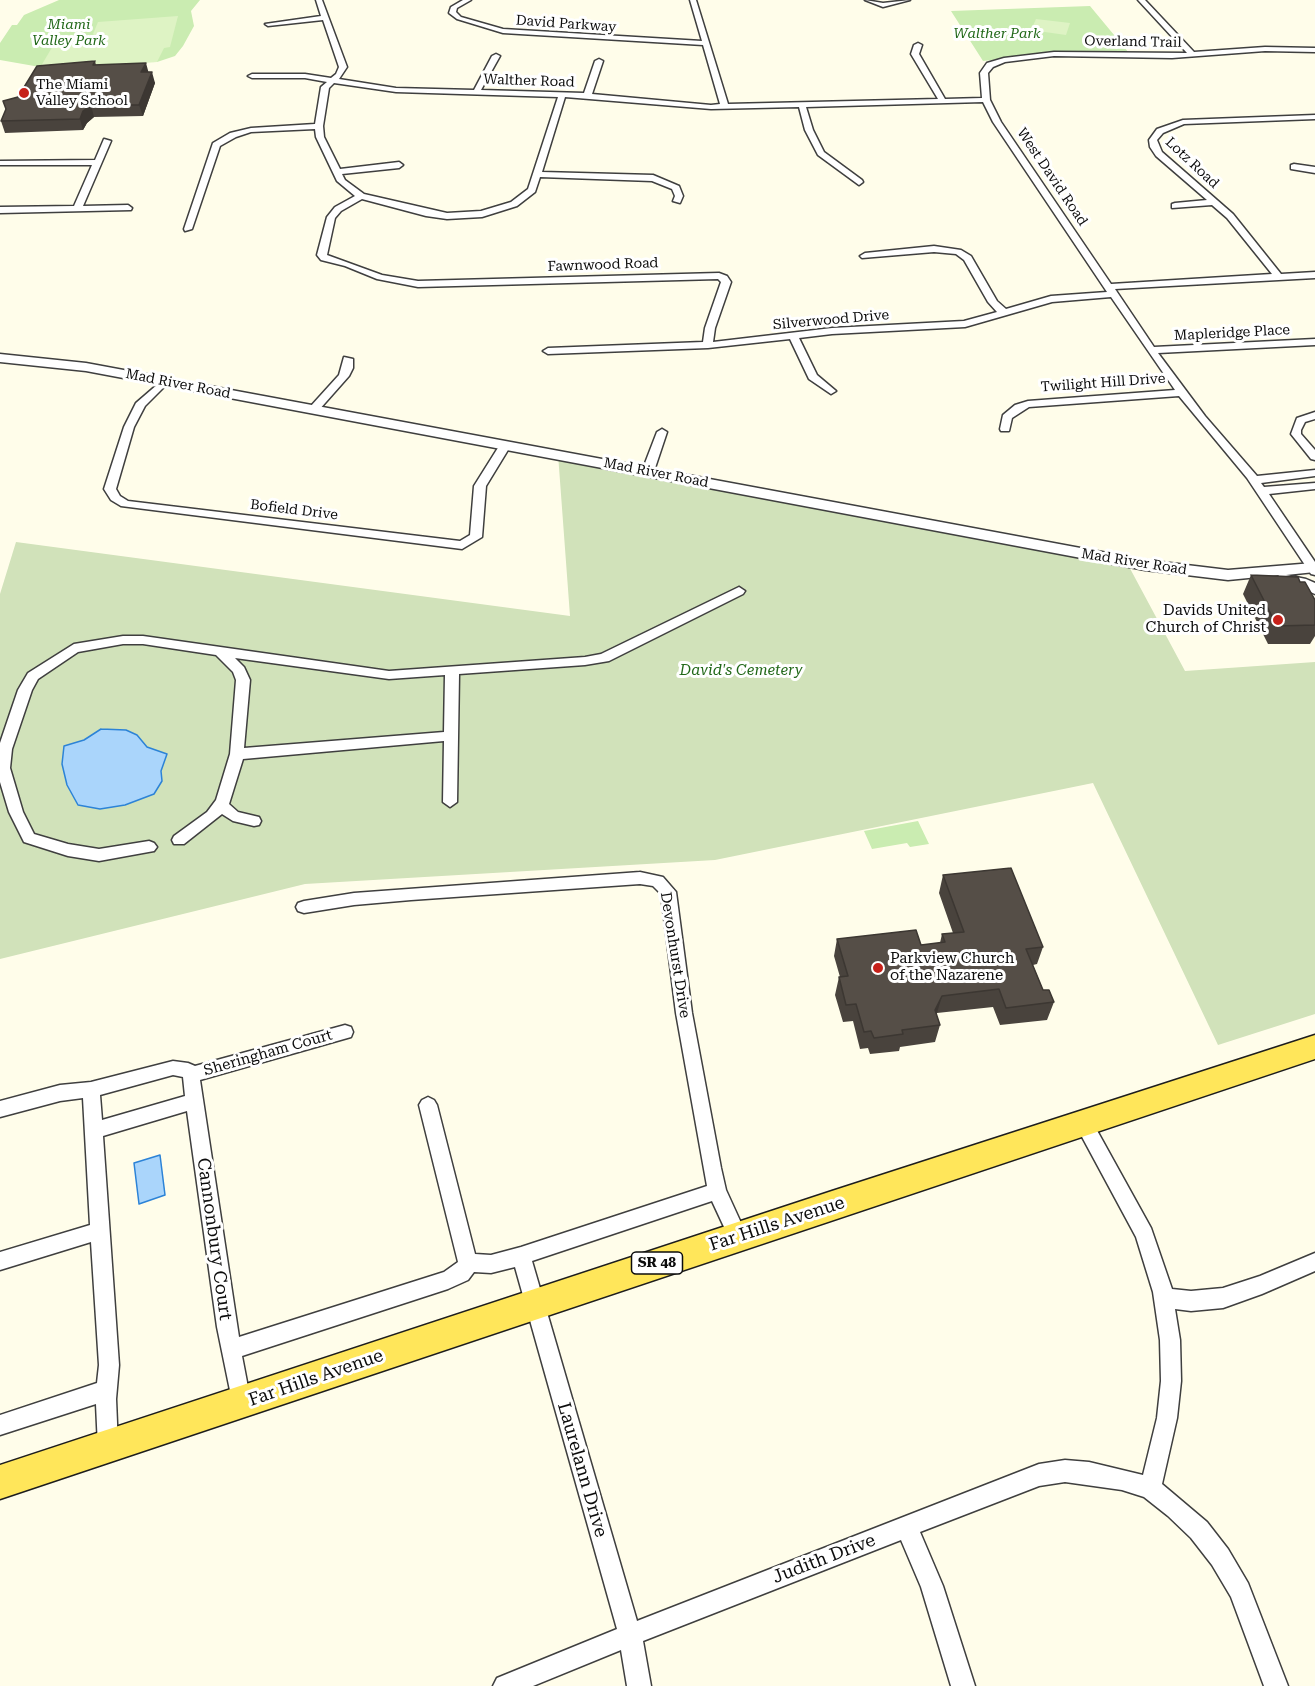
<!DOCTYPE html>
<html>
<head>
<meta charset="utf-8">
<style>
	body { margin:0 }
	canvas { display:block; background:#fffdea }
</style>
</head>
<body>
<canvas width="1315" height="1686"></canvas>
<script>
const ctx = document.querySelector('canvas').getContext('2d');
ctx.lineJoin = 'round';
function fillPath(path, color) { ctx.fillStyle = color; ctx.fill(path, 'evenodd'); }
const poly = rows => new Path2D(rows.map(r => 'M' + r).join(''));
function trace(path, color, width, dash) { ctx.strokeStyle = color; ctx.lineWidth = width; ctx.lineCap = dash ? 'butt' : 'round'; ctx.setLineDash(dash || []); ctx.stroke(path); }
function write(font, color, halo, rows, align = 'center') {
  ctx.font = font + ' "Roboto Serif",serif'; ctx.lineWidth = 6; ctx.setLineDash([]); ctx.textBaseline = 'middle'; ctx.strokeStyle = halo; ctx.fillStyle = color; for (const [text, x, y, turn = 0] of rows) {
    ctx.save(); ctx.translate(x, y); ctx.rotate((+turn || 0) * Math.PI / 180); ctx.textAlign = isNaN(turn) ? turn : align; if (halo) ctx.strokeText(text, 0, 0); ctx.fillText(text, 0, 0); ctx.restore();
  }
}
fillPath(poly([
	[59,0,200,0,191,11,194,26,183,46,175,56,157,62,40,67,0,60,0,43,12,25,17,25,24,15],
	[1090,6,1129,53,1052,53,983,61,951,11],
	[918,821,929,844,910,847,907,843,872,849,864,831]
]), '#caecb1');
fillPath(poly([
	[558,454,1126,561,1185,671,1315,662,1315,1014,1218,1045,1093,783,715,860,305,884,0,959,0,594,16,542,570,616]
]), '#d1e2ba');
fillPath(poly([
	[178,16,170,47,164,48,157,62,41,66,57,39,96,37,93,34,98,22],
	[1036,19,1070,23,1066,35,1031,30]
]), '#def3c4');
const water = poly([
	[101,729,126,730,137,735,147,747,167,754,161,771,162,781,154,794,125,805,100,809,78,805,67,785,62,764,64,746,84,740,101,729],
	[160,1155,165,1195,139,1204,134,1163,160,1155]
]);
fillPath(water, '#aad5fb');
trace(water, '#2c83d7', 1.5);
const minor = poly([
	[316,0,322,0,347,67,339,79,396,88,474,90,492,56,496,54,500,56,481,90,584,93,595,61,599,59,603,61,592,94,711,105,720,104,703,45,503,33,457,19,449,13,451,7,463,0,471,0,457,8,456,12,461,17,503,29,702,41,690,0,696,0,728,104,938,99,911,54,914,45,918,43,922,45,919,54,945,99,982,98,980,73,987,63,1004,58,1054,52,1187,53,1138,0,1145,0,1194,52,1265,47,1315,48,1315,52,1265,51,1172,58,1054,56,1005,62,993,67,988,73,990,100,1001,122,1111,284,1272,274,1227,218,1212,205,1172,208,1172,204,1175,203,1207,200,1156,156,1150,147,1149,140,1157,129,1183,120,1315,115,1315,119,1184,124,1163,133,1157,140,1162,152,1233,214,1281,274,1315,272,1315,278,1115,289,1154,347,1315,339,1315,345,1158,353,1205,416,1257,476,1315,470,1315,476,1261,483,1264,487,1315,483,1315,489,1269,494,1315,562,1315,575,1311,574,1247,478,1179,396,1029,407,1012,418,1009,431,1001,431,1000,429,1003,415,1015,405,1028,401,1175,390,1111,297,1052,302,965,327,832,334,799,338,817,375,836,391,831,394,809,379,790,339,708,348,548,354,543,351,548,348,703,342,705,328,721,282,718,279,418,287,377,279,345,266,321,260,317,255,327,217,335,207,355,196,337,181,316,137,315,129,251,132,236,137,220,146,192,229,185,231,184,229,213,143,230,133,251,128,315,124,321,87,327,82,305,78,252,78,248,76,252,74,305,74,331,78,336,74,339,67,323,20,268,26,265,24,321,16,316,0],
	[334,83,396,92,558,97,528,189,511,202,481,211,447,213,364,194,345,180,342,174,399,168,403,165,399,162,340,169,324,137,323,126,329,88,334,83],
	[565,97,711,109,799,107,805,130,818,155,859,185,863,182,862,180,824,152,813,130,806,107,983,102,993,122,1107,292,1051,296,1006,309,997,301,971,256,961,250,934,246,865,253,860,256,862,258,934,252,956,254,964,260,988,302,997,312,964,321,832,328,713,342,715,328,731,282,727,276,719,273,418,281,382,275,327,255,335,218,341,211,362,199,426,216,447,219,482,217,517,206,535,192,540,177,652,181,672,189,675,196,673,201,680,203,683,196,679,186,653,175,542,172,565,97],
	[865,0,883,3,910,0,883,7,865,0],
	[104,139,111,141,83,206,128,205,132,208,131,210,0,213,0,207,74,206,92,165,0,165,0,161,95,160,104,139],
	[1294,164,1315,167,1315,173,1291,169,1291,165,1294,164],
	[344,357,353,359,353,368,349,376,318,411,310,411,310,407,339,375,344,357],
	[165,378,170,381,145,406,134,427,116,489,120,496,128,501,460,541,470,535,474,486,501,443,509,443,511,445,486,486,482,537,462,549,121,506,111,500,104,489,124,427,136,403,165,378],
	[1315,412,1315,419,1305,422,1301,430,1301,434,1315,450,1315,460,1311,459,1291,434,1297,418,1315,412],
	[662,429,667,432,654,471,648,474,644,473,642,471,657,432,662,429],
	[739,587,745,591,743,594,609,661,585,665,459,674,457,802,450,807,443,802,444,741,243,759,229,804,238,812,259,817,261,821,259,825,254,826,233,821,222,814,184,844,174,844,172,840,174,836,207,812,216,800,230,754,236,680,233,672,216,655,143,644,123,644,78,652,38,679,32,690,12,749,10,768,23,812,34,834,68,844,99,849,149,841,154,843,157,847,154,851,99,861,68,856,24,842,9,812,0,782,0,743,18,690,28,673,74,644,123,636,143,636,389,671,585,657,601,654,739,587],
	[235,658,389,679,445,675,444,732,244,748,250,680,244,667,235,658],
	[640,872,663,877,676,892,692,1013,721,1168,726,1190,747,1236,745,1242,738,1245,731,1242,712,1201,532,1261,637,1621,1039,1464,1065,1460,1089,1462,1143,1475,1157,1418,1161,1381,1160,1340,1153,1292,1136,1237,1074,1122,1077,1116,1083,1114,1089,1116,1151,1228,1172,1289,1191,1291,1223,1288,1260,1276,1315,1253,1315,1271,1262,1294,1223,1308,1191,1311,1175,1309,1180,1340,1181,1381,1177,1418,1162,1484,1207,1522,1228,1549,1248,1583,1288,1686,1264,1686,1231,1597,1212,1565,1191,1538,1168,1516,1144,1497,1122,1490,1065,1482,1039,1486,920,1532,943,1586,975,1686,951,1686,921,1587,901,1540,643,1641,651,1686,627,1686,621,1650,533,1686,493,1686,497,1678,617,1629,515,1267,491,1273,474,1272,468,1280,448,1289,242,1356,251,1403,248,1410,241,1413,234,1410,217,1327,187,1111,103,1136,119,1365,116,1399,118,1447,115,1454,108,1457,101,1454,98,1447,96,1404,0,1435,0,1415,97,1383,99,1365,91,1242,0,1270,0,1252,90,1225,83,1098,60,1101,0,1117,0,1101,60,1085,91,1082,173,1061,188,1063,195,1066,345,1025,351,1027,353,1032,351,1037,200,1080,239,1337,444,1272,458,1262,419,1105,422,1100,428,1097,434,1100,437,1105,475,1254,491,1255,521,1247,707,1186,676,1013,661,894,653,886,640,884,411,900,354,905,304,913,298,911,296,907,298,903,304,901,354,893,640,872],
	[173,1075,183,1077,185,1096,102,1120,100,1095,173,1075]
]);
const tertiary = poly([
	[0,354,86,363,1145,560,1228,570,1313,563,1315,564,1315,572,1286,575,1306,579,1315,583,1315,594,1297,586,1278,582,1276,579,1279,575,1228,580,1145,570,86,371,0,362,0,354]
]);
const primary = poly([
	[1315,1035,1315,1059,0,1499,0,1465,832,1191,1315,1035]
]);
trace(minor, '#3f3f3f', 3);
trace(tertiary, '#3f3f3f', 3);
trace(primary, '#1d1d1d', 3);
fillPath(minor, '#fff');
fillPath(tertiary, '#fff');
fillPath(primary, '#ffe65a');
fillPath(poly([
	[95,61,96,65,148,72,155,83,143,116,94,117,87,123,83,130,5,133,1,121,6,110,18,97],
	[1251,575,1300,582,1315,600,1315,636,1310,644,1268,644,1243,594],
	[943,875,1043,947,1037,964,1033,965,1043,990,1054,1002,1047,1020,1000,1025,993,1007,937,1013,936,1015,940,1025,935,1042,900,1047,899,1051,870,1054,868,1048,860,1049,853,1021,843,1022,835,995,839,977,840,977,834,956,837,939,921,945,940,943,942,934,953,933,939,893]
]), '#49433d');
fillPath(poly([
	[146,63,149,74,141,72],
	[152,72,155,83,143,116,139,105],
	[91,105,94,117,87,123,83,130,80,119,83,111],
	[942,996,937,1013,930,1027,935,1010]
]), '#3c3732');
const building = poly([
	[95,61,93,65,146,63,141,72,152,72,139,105,91,105,83,111,80,119,1,121,6,109,3,101,18,97,37,66,95,61],
	[1251,575,1298,577,1300,582,1305,582,1315,600,1315,625,1277,626,1251,575],
	[1011,868,1043,947,1026,949,1043,990,1049,990,1054,1002,1006,1008,999,989,942,996,935,1010,940,1025,902,1030,903,1034,874,1038,871,1031,864,1032,856,1004,846,1005,839,977,848,976,837,939,916,930,921,945,945,942,942,934,964,932,943,875,1011,868]
]);
fillPath(building, '#554e47');
trace(building, '#3c3732', 1.5);
for (const [x, y, r, color] of [
	[24,93,6,"#c6211a"],
	[1278,620,6,"#c6211a"],
	[878,968,6,"#c6211a"]
]) { const dot = new Path2D(); dot.arc(x, y, r, 0, 2 * Math.PI); ctx.fillStyle = color; ctx.fill(dot); trace(dot, '#fff', 2); }
write('14px', '#0c0c0c', '#fff', [
	["David Parkway",566,24,4],
	["Overland Trail",1133,42,1],
	["Walther Road",529,81,2],
	["Lotz Road",1192,163,43],
	["West David Road",1052,177,56],
	["Fawnwood Road",603,265,-2],
	["Silverwood Drive",831,320,-5],
	["Mapleridge Place",1232,333,-3],
	["Twilight Hill Drive",1103,383,-4],
	["Mad River Road",178,384,11],
	["Mad River Road",656,473,11],
	["Bofield Drive",294,510,7],
	["Mad River Road",1134,562,9]
]);
write('italic 14px', '#216818', '#fff', [
	["Miami",69,25],
	["Valley Park",69,41],
	["Walther Park",997,34]
]);
write('14px', '#0c0c0c', '#fff', [
	["The Miami",36,85],
	["Valley School",36,101]
], 'left');
for (const [x, y, w] of [
	[657,1263,51]
]) { const box = new Path2D(); box.roundRect(x - w / 2, y - 11, w, 22, 4.5); ctx.fillStyle = '#fff'; ctx.fill(box); trace(box, '#0c0c0c', 1.5); }
write('bold 14px', '#0c0c0c', null, [
	["SR 48",657,1263]
]);
write('15px', '#0c0c0c', '#fff', [
	["Davids United",1266,611],
	["Church of Christ",1266,628],
	["Parkview Church",890,959,"left"],
	["of the Nazarene",890,976,"left"]
], 'right');
write('italic 15px', '#216818', '#fff', [
	["David's Cemetery",741,671]
]);
write('15px', '#0c0c0c', '#fff', [
	["Devonhurst Drive",675,955,81],
	["Sheringham Court",268,1053,-16]
]);
write('18px', '#0c0c0c', '#fff', [
	["Far Hills Avenue",777,1224,-18],
	["Cannonbury Court",214,1239,82],
	["Far Hills Avenue",316,1378,-19],
	["Laurelann Drive",582,1470,74],
	["Judith Drive",824,1559,-21]
]);
</script>
</body>
</html>
